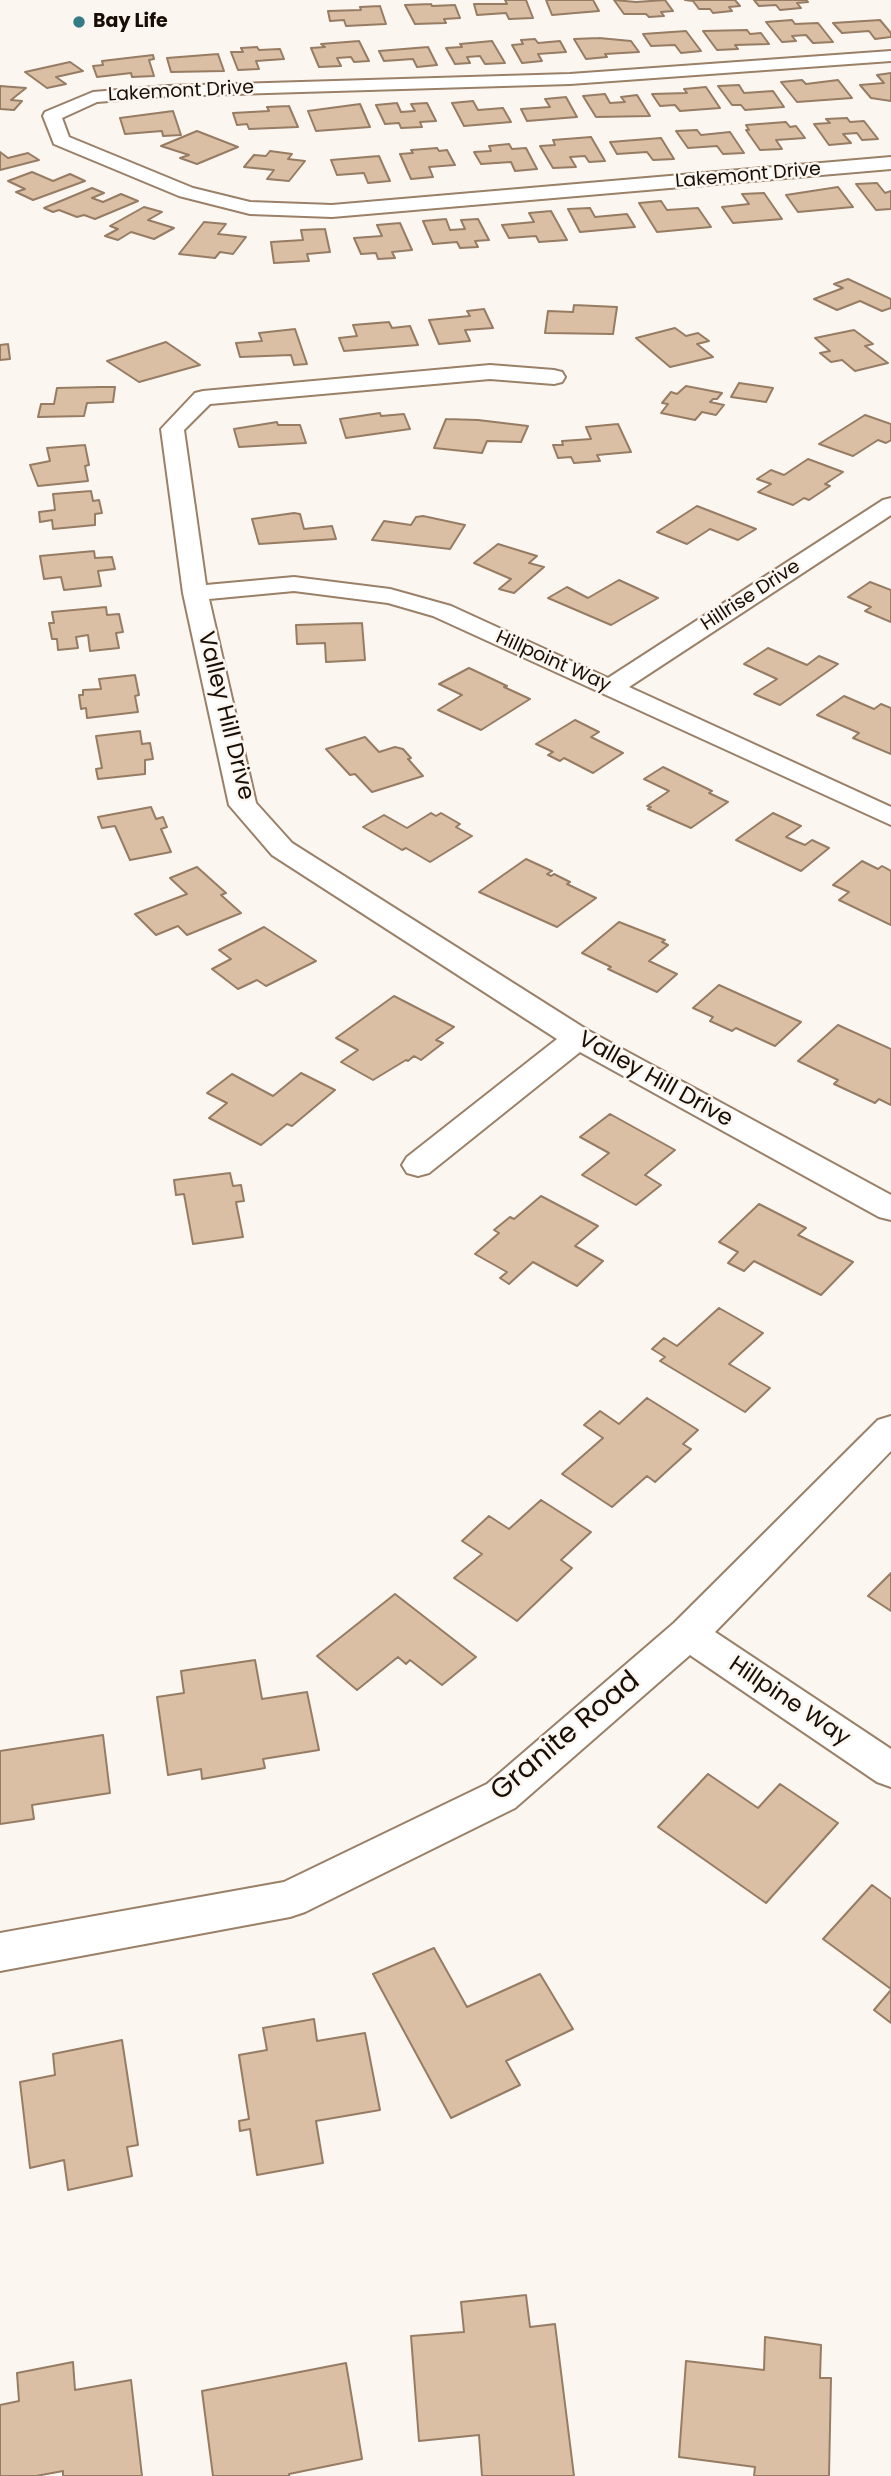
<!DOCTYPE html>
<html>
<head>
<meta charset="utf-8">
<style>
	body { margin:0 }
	canvas { display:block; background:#fcf6f1 }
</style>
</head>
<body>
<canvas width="891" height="2476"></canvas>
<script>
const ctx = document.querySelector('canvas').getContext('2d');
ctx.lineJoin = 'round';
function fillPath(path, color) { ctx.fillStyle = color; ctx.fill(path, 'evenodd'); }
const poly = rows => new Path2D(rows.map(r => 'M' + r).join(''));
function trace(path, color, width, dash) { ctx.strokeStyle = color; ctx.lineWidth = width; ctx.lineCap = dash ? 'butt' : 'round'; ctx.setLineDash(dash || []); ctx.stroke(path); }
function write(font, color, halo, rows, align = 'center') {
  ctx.font = font + ' Poppins,sans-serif'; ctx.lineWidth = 5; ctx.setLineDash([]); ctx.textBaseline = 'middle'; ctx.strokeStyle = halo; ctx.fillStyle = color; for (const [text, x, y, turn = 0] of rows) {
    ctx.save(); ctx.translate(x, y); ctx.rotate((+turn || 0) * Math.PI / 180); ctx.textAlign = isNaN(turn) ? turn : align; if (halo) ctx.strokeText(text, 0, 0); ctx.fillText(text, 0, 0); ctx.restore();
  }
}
const building = poly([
	[505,0,526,0,533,18,509,19,506,13,477,15,474,4,507,4,505,0],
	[546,0,593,0,599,11,552,15,546,0],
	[614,0,636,2,665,0,673,11,661,12,664,16,649,17,646,14,624,14,614,0],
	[685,0,735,0,740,6,729,7,732,11,713,13,710,9,699,9,693,1,685,0],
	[754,0,806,0,808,2,797,3,801,8,780,10,776,5,759,6,754,0],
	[431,4,432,6,455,5,460,18,444,19,446,23,415,24,405,5,431,4],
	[380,6,386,24,346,26,344,20,330,21,328,11,361,10,360,7,380,6],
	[792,20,795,24,818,23,833,42,813,43,806,35,792,36,796,41,782,42,766,22,792,20],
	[880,20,891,33,891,37,875,39,869,31,842,33,833,23,880,20],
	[747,30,750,34,761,33,769,44,735,45,738,49,717,50,703,31,747,30],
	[686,31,701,51,681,53,675,45,651,46,643,34,686,31],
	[599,38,631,41,639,52,605,54,607,57,586,59,574,39,599,38],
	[535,39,538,43,560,41,566,52,538,54,542,61,522,63,512,45,523,44,521,40,535,39],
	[359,41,369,61,354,62,351,57,337,58,341,66,319,67,311,48,325,47,321,44,359,41],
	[492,41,505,63,485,64,480,56,467,57,470,63,455,64,446,48,462,47,460,44,492,41],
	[257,47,259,50,280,49,284,59,256,61,259,69,238,70,231,52,243,52,241,48,257,47],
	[428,47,437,65,417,67,413,59,384,61,379,51,428,47],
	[218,54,224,71,171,72,167,58,218,54],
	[153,55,154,59,149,60,154,76,132,77,131,73,97,77,93,66,103,65,102,61,153,55],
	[70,62,83,71,56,77,66,84,47,88,25,72,70,62],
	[891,73,891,101,871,98,860,85,884,83,877,75,891,73],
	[802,80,806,84,838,80,852,98,797,102,781,82,802,80],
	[739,85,744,93,773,91,784,107,745,110,741,105,732,105,718,86,739,85],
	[0,86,26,88,11,100,22,101,14,110,0,109,0,86],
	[706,87,720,108,680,111,675,105,660,106,652,94,687,93,684,89,706,87],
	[605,94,610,103,625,102,621,97,637,95,650,116,596,117,583,96,605,94],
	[566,97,577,117,527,121,521,109,550,107,545,99,566,97],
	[473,101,478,110,503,108,511,122,464,126,452,103,473,101],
	[397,103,401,112,415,111,411,104,427,103,436,121,420,122,422,127,401,128,399,123,385,124,376,105,397,103],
	[360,104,370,127,316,131,308,111,360,104],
	[289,106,298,127,249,129,247,124,237,125,233,113,269,111,267,107,289,106],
	[173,111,181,135,163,136,162,131,125,134,120,118,173,111],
	[847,118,850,122,864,121,878,139,862,140,857,133,843,134,851,143,829,145,814,124,830,123,826,119,847,118],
	[786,122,790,127,796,126,805,138,776,140,782,149,760,150,746,130,749,130,746,125,786,122],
	[697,130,701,135,730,132,744,153,723,154,717,146,688,148,676,131,697,130],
	[197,131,238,147,197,164,180,158,189,155,161,146,197,131],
	[591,137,605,161,589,162,585,156,570,157,576,167,553,168,540,146,555,145,553,140,591,137],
	[661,138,674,159,653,160,647,152,617,154,610,142,661,138],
	[509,144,512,149,526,148,537,169,515,171,511,162,481,164,474,152,491,151,489,146,509,144],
	[437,148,439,151,447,150,455,165,429,167,433,177,411,179,400,154,413,153,411,150,437,148],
	[270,151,292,154,288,159,305,161,289,181,267,179,274,170,244,167,254,155,266,156,270,151],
	[0,152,8,158,28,153,39,160,0,170,0,152],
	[379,156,390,181,368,183,364,173,337,175,331,160,379,156],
	[32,172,53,181,70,174,85,181,33,200,16,192,25,189,8,181,32,172],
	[877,183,885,193,891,191,891,209,876,210,856,184,877,183],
	[838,187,853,207,798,212,786,195,838,187],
	[92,188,104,193,92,198,103,202,121,194,138,201,95,219,84,215,77,217,59,210,53,212,44,208,92,188],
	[764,193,782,219,733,223,722,207,749,204,742,194,764,193],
	[661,201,667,210,698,208,711,227,657,232,639,203,661,201],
	[144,207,162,212,148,220,174,228,154,239,131,232,118,240,105,236,118,229,110,226,144,207],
	[590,208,595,217,627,214,635,227,580,232,568,209,590,208],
	[551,211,567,240,539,242,536,236,509,238,502,225,534,222,529,213,551,211],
	[446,219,450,230,465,229,461,220,478,219,489,240,475,241,478,247,460,248,457,242,433,244,423,221,446,219],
	[204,222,226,224,218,234,246,237,233,254,220,252,215,258,179,254,204,222],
	[400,223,412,250,392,252,395,258,378,259,376,253,361,254,354,238,382,236,377,225,400,223],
	[325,229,330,252,307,254,309,261,274,263,271,242,303,240,301,230,325,229],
	[848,279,891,299,891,308,882,311,860,301,837,310,814,299,843,288,834,284,848,279],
	[574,305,617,307,613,334,545,333,548,311,573,312,574,305],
	[484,309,493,328,465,330,470,341,439,344,429,320,470,316,467,311,484,309],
	[389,322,392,328,410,326,418,345,344,351,339,338,357,336,353,325,389,322],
	[675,328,686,336,698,333,709,341,697,344,713,357,670,367,636,338,675,328],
	[295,329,307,364,294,365,291,355,240,357,236,343,262,341,259,333,295,329],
	[854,330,873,344,865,346,888,363,855,371,842,360,831,362,820,353,830,351,815,338,854,330],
	[166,342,200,365,139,382,107,361,166,342],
	[8,344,10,359,0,360,0,345,8,344],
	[739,383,773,388,766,402,731,397,739,383],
	[686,386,722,393,717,399,713,399,710,402,724,405,716,415,702,412,695,420,661,413,668,404,662,403,671,392,677,394,686,386],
	[100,387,115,387,113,402,87,403,84,416,38,417,41,404,54,404,57,388,100,387],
	[380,413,381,416,404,414,410,429,346,438,340,419,380,413],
	[865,415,891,424,891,440,886,443,878,440,853,456,819,444,865,415],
	[446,419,478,420,528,426,521,442,487,441,482,453,434,448,446,419],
	[277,422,278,425,300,425,306,443,239,447,234,429,277,422],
	[618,424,631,452,597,455,600,461,574,463,571,457,558,458,553,445,563,445,562,441,591,439,586,427,618,424],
	[85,445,89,465,85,466,88,481,38,486,30,465,50,461,47,448,85,445],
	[808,459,843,472,825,484,830,486,809,500,804,498,793,505,758,492,771,484,757,479,771,470,784,475,808,459],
	[91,491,93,501,99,500,102,513,95,514,95,525,53,529,52,520,40,522,39,512,55,510,53,494,91,491],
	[697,506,756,529,738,540,710,529,687,544,657,532,697,506],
	[294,513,300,514,304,529,332,526,336,539,259,544,252,519,294,513],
	[423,516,465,525,450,549,372,540,384,521,411,525,416,517,423,516],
	[498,544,537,556,529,563,544,567,514,593,499,589,511,579,474,563,498,544],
	[94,551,95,558,112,557,115,569,98,571,101,586,64,590,61,577,44,579,40,556,94,551],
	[619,580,658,598,611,625,548,598,567,587,588,598,619,580],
	[870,582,891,590,891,622,865,611,871,607,848,597,870,582],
	[106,607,107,615,119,614,123,632,116,633,119,648,90,651,88,635,76,637,78,648,58,650,57,639,52,639,49,623,54,623,52,612,106,607],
	[362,623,365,660,326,662,325,643,297,644,296,625,362,623],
	[768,648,807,665,819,656,838,664,780,705,754,694,777,679,744,664,768,648],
	[469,668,507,686,504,687,530,699,481,730,438,710,462,695,439,684,469,668],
	[135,675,139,695,135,696,138,712,87,718,86,708,81,709,79,695,83,695,83,690,101,689,99,679,135,675],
	[844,696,874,709,881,704,891,708,891,754,853,738,859,733,817,715,844,696],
	[575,720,599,732,591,737,623,753,593,773,564,758,560,761,548,755,553,752,536,744,575,720],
	[140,731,142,744,150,743,153,759,145,760,145,774,98,779,96,769,102,768,96,736,140,731],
	[365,737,379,752,395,747,403,749,411,758,408,759,423,776,372,792,355,774,350,775,326,749,365,737],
	[663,767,712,791,709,793,728,802,691,828,648,809,651,807,647,806,669,791,644,779,663,767],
	[151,807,156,819,163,817,167,827,161,829,171,852,130,860,115,826,102,828,98,817,151,807],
	[431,813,436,816,441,813,460,824,456,827,472,836,430,862,406,848,402,850,363,827,384,815,407,828,431,813],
	[773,813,801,826,786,837,805,845,812,840,829,848,801,871,736,840,773,813],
	[526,859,552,871,547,874,551,876,554,874,570,882,567,884,596,898,557,927,479,892,526,859],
	[862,861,878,869,882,866,891,871,891,925,839,900,849,892,833,885,862,861],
	[197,867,226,893,221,895,241,913,187,935,178,926,156,935,135,914,187,894,170,878,197,867],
	[619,922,665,940,662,942,668,945,649,961,677,974,657,992,608,969,611,967,582,953,619,922],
	[264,927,316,961,266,986,257,980,238,989,212,969,231,959,219,950,264,927],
	[719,985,801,1022,775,1046,736,1028,732,1031,710,1021,713,1017,693,1008,719,985],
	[394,996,454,1027,436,1040,443,1043,421,1060,414,1056,408,1061,406,1060,373,1080,341,1062,358,1050,336,1038,394,996],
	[838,1025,891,1049,891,1105,879,1099,875,1103,834,1084,838,1080,798,1061,838,1025],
	[301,1073,335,1090,292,1126,287,1124,261,1145,209,1118,227,1103,207,1093,232,1074,273,1096,301,1073],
	[610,1114,675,1150,645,1175,661,1185,636,1205,582,1175,609,1153,580,1137,610,1114],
	[230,1173,233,1186,241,1185,244,1201,236,1202,243,1237,193,1244,184,1194,176,1195,174,1180,230,1173],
	[541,1196,598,1226,575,1246,603,1261,577,1286,533,1262,509,1284,500,1278,507,1272,475,1254,499,1233,494,1230,510,1217,514,1219,541,1196],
	[759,1204,806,1228,798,1235,853,1262,821,1295,754,1261,744,1271,728,1263,738,1252,719,1242,759,1204],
	[719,1308,763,1333,729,1364,770,1388,745,1412,660,1361,665,1357,652,1349,664,1338,677,1346,719,1308],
	[647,1398,698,1430,683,1444,691,1449,655,1482,647,1476,612,1507,562,1474,603,1438,584,1425,600,1411,619,1424,647,1398],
	[541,1500,591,1532,561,1560,572,1568,517,1621,454,1578,482,1554,462,1541,489,1516,509,1529,541,1500],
	[891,1573,891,1611,868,1596,891,1573],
	[395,1594,476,1657,442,1685,410,1660,406,1664,398,1657,357,1690,317,1656,395,1594],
	[255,1660,262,1699,307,1692,319,1750,263,1759,265,1768,202,1779,201,1769,168,1775,157,1697,184,1693,181,1671,255,1660],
	[103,1735,110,1793,32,1805,34,1819,0,1824,0,1751,103,1735],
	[708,1774,758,1808,780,1784,838,1823,766,1903,658,1827,708,1774],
	[872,1885,891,1899,891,1989,823,1939,872,1885],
	[434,1948,467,2007,540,1974,573,2029,506,2061,520,2085,451,2118,373,1974,434,1948],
	[891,1990,891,2023,874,2010,891,1990],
	[314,2019,317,2041,365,2033,380,2110,316,2121,323,2163,257,2175,250,2129,240,2131,239,2121,249,2119,239,2055,267,2050,263,2028,314,2019],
	[122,2040,138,2145,127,2147,132,2176,68,2190,64,2160,30,2168,20,2082,55,2075,53,2054,122,2040],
	[526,2295,530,2327,555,2324,574,2476,482,2476,479,2435,419,2441,411,2336,464,2332,461,2302,526,2295],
	[765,2337,821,2345,820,2378,831,2378,829,2476,754,2476,755,2467,679,2457,686,2361,764,2370,765,2337],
	[73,2362,75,2390,131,2380,142,2476,63,2476,63,2471,36,2476,0,2476,0,2405,19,2401,17,2373,73,2362],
	[346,2363,362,2459,289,2474,289,2476,213,2476,202,2391,346,2363]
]);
fillPath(building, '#dbbfa5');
trace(building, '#967c63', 2);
const minor = poly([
	[891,51,891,61,570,84,167,96,97,102,62,118,69,137,193,188,250,202,332,205,891,157,891,169,332,217,250,214,179,196,54,144,43,116,45,112,93,92,167,86,570,74,891,51],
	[490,365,554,370,562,372,565,377,562,382,554,384,490,379,210,404,184,430,206,585,294,577,390,589,451,606,608,678,883,500,891,498,891,515,629,687,891,807,891,825,433,616,388,603,294,591,209,599,256,803,292,843,589,1031,891,1195,891,1220,879,1217,580,1052,429,1173,418,1176,407,1173,402,1165,407,1157,557,1039,272,855,229,805,183,593,161,429,195,393,203,391,490,365],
	[891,1416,891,1451,715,1632,891,1749,891,1787,877,1782,690,1655,515,1808,305,1912,290,1917,0,1971,0,1933,284,1882,487,1784,674,1623,878,1420,891,1416]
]);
trace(minor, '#9a8067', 4);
fillPath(minor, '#fff');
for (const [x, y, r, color] of [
	[79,22,7,"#357d86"]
]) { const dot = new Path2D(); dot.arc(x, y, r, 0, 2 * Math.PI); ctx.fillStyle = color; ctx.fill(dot); trace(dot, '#fcf6f1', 2.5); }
write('bold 19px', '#180e05', '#fcf6f1', [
	["Bay Life",93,22]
], 'left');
write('19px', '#180e05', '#fcf6f1', [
	["Lakemont Drive",181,92,-3],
	["Lakemont Drive",748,176,-5],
	["Hillrise Drive",751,596,-33],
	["Hillpoint Way",553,662,24]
]);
write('23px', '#180e05', '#fcf6f1', [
	["Valley Hill Drive",225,716,76],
	["Valley Hill Drive",655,1080,29],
	["Hillpine Way",789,1702,34]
]);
write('28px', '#180e05', '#fcf6f1', [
	["Granite Road",566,1737,-40]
]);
</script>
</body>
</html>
